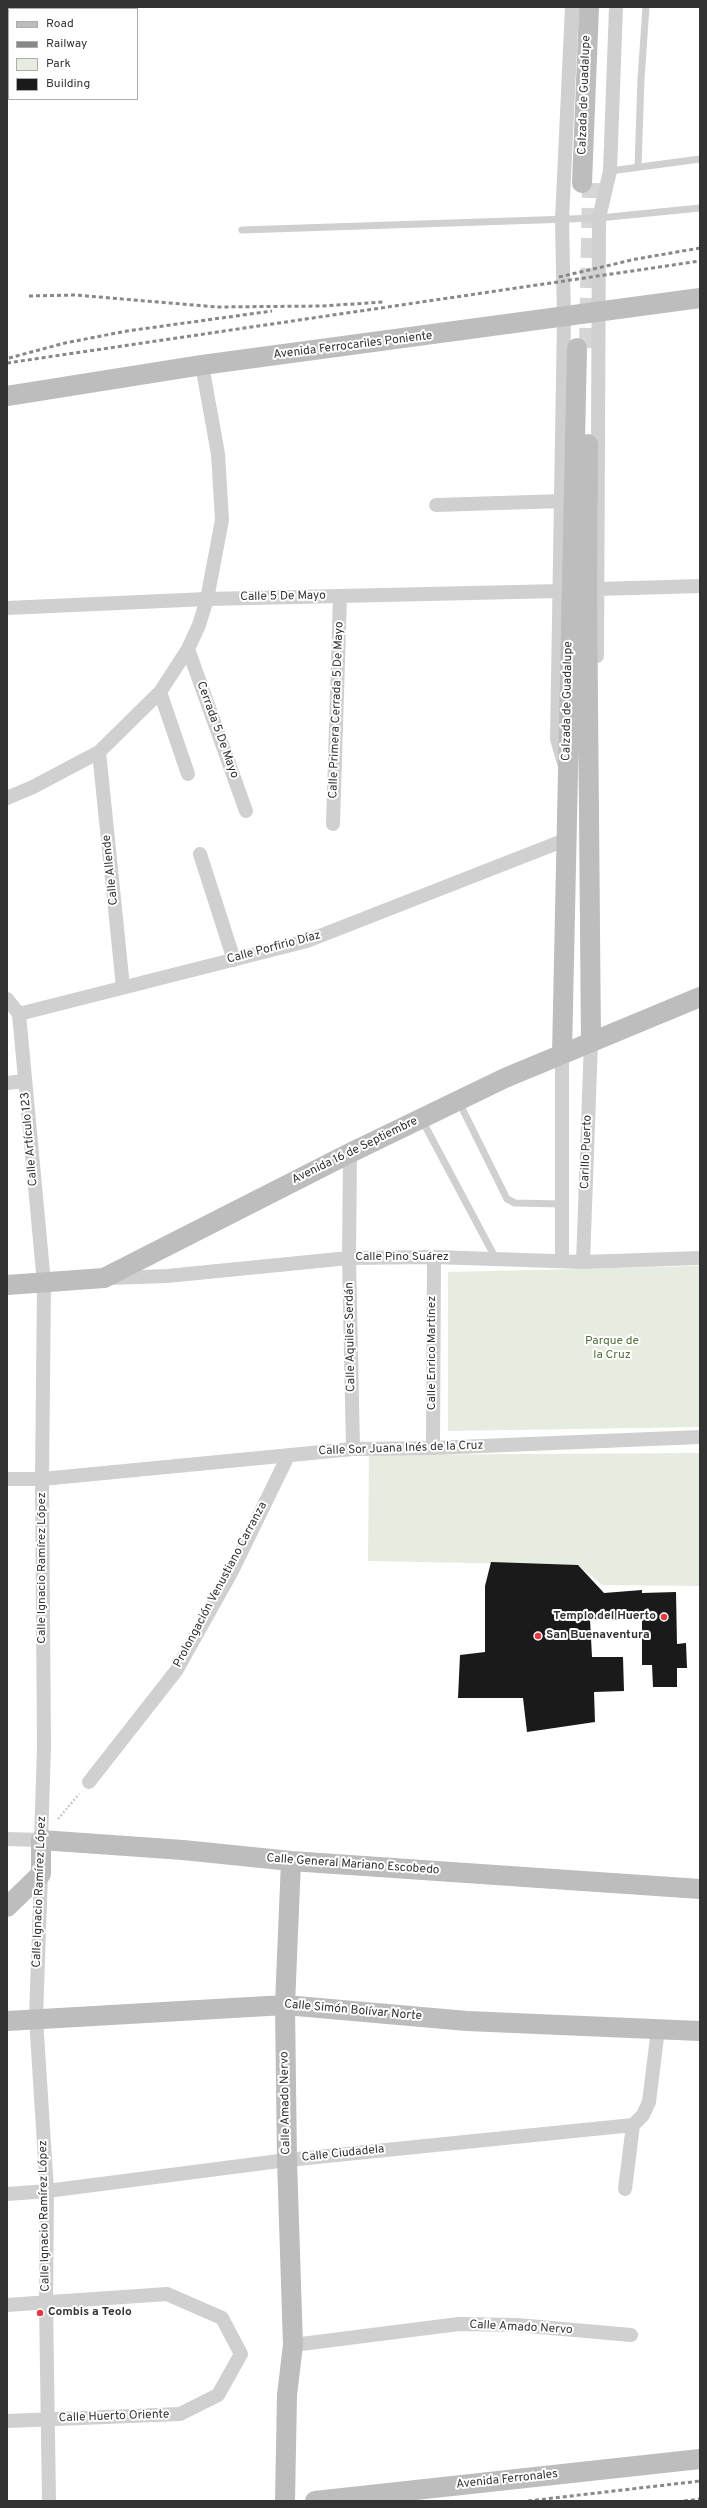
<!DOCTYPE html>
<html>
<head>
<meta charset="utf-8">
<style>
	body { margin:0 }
	#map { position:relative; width:707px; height:2508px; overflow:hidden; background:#fff; font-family:Overpass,sans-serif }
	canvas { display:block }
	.frame { position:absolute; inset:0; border:8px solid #333; pointer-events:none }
	.legend { position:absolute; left:8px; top:8px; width:130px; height:92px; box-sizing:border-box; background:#fff; border:1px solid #adadad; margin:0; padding:5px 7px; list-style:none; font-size:12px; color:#333 }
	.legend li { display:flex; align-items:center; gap:8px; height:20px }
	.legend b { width:20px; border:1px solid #adadad }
</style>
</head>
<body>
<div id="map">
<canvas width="707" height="2508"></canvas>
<div class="frame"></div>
<ul class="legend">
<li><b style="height:5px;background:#bdbdbd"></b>Road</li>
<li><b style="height:5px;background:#888"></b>Railway</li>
<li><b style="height:11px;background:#e6ecdf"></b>Park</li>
<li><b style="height:11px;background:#1a1a1a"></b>Building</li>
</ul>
</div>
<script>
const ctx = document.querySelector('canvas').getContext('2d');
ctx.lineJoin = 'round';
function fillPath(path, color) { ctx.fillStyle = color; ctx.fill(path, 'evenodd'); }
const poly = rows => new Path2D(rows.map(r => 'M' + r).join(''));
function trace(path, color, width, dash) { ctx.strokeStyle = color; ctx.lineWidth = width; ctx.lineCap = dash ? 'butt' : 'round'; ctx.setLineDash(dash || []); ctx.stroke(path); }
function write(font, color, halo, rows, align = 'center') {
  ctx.font = font + ' Overpass,sans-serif'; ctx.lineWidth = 4; ctx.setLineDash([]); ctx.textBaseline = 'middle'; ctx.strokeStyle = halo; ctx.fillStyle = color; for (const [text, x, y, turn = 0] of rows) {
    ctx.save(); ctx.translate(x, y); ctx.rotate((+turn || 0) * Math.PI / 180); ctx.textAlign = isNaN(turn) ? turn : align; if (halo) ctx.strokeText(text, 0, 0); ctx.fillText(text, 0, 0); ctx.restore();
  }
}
fillPath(poly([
	[700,1266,700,1427,448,1431,448,1272],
	[700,1453,700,1586,602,1585,578,1565,368,1561,369,1455]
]), '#e6ecdf');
fillPath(poly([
	[491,1562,578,1565,604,1593,642,1590,642,1593,676,1592,677,1644,686,1643,687,1668,677,1668,677,1687,653,1687,652,1665,642,1665,642,1620,590,1619,592,1657,623,1657,624,1691,594,1692,595,1722,527,1732,523,1698,458,1698,460,1655,485,1652,485,1586]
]), '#1a1a1a');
trace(poly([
	[589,348,592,183]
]), '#d6d6d6', 20, [20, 10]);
trace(poly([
	[58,1819,79,1794]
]), '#cdcdcd', 2.5, [2, 2]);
trace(poly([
	[638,167,641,79,646,7],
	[610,171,700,159],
	[242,230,599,218,700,208],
	[459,1102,507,1199,515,1203,562,1204],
	[422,1120,496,1259]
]), '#d0d0d0', 7);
trace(poly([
	[436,505,562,501],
	[598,589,700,586],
	[7,608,207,599,560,591],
	[188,649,246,811],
	[597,656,599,218,610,171,616,7],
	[160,692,188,774],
	[99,752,123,987],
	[564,763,557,739,564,318,562,220,572,7],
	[7,798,33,787,99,752,160,692,188,649,199,625,207,599,222,520,218,454,202,365],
	[333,824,340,596],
	[200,854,234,960],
	[7,999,19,1014,44,1283,42,1479,44,1748,41,1840,7,1839],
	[19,1014,307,941,565,840],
	[562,1054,562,1261],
	[7,1083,25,1081],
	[350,1153,349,1258,353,1449],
	[583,1262,591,1042],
	[109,1278,167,1276,349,1258,434,1257,583,1262,700,1258],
	[433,1448,434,1257],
	[7,1479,42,1479,353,1449,433,1448,700,1437],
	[89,1782,176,1671,232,1571,288,1456],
	[41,1874,36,2018,47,2191,46,2302,49,2501],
	[625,2189,633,2125],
	[7,2194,47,2191,287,2160,633,2125,643,2115,649,2102,658,2029],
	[7,2305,167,2294,222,2318,241,2354,218,2395,180,2414,7,2421],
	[293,2345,459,2324,517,2325,631,2335]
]), '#d0d0d0', 14);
trace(poly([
	[582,183,589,7],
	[7,396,202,365,700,298],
	[588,444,587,589,591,1042],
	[562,1054,577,348],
	[7,1285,104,1278,350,1153,505,1078,700,997],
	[7,1907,41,1874,41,1840,183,1850,291,1861,700,1889],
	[7,2021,285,2005,467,2021,700,2031],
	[285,2501,287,2395,293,2345,287,2160,285,2005,291,1861],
	[315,2501,700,2459]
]), '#bdbdbd', 20);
trace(poly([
	[559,277,636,259,700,248],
	[29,296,75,295,217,307,322,306,384,302],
	[9,358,65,343,127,331,272,311],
	[7,363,700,261],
	[528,2501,700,2481],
	[684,2501,700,2499]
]), '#888', 3, [4, 3]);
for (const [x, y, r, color] of [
	[664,1617,4,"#e63946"],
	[538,1636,4,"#e63946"],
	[40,2313,4,"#e63946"]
]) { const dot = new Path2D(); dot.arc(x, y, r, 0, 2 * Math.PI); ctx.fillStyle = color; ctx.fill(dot); trace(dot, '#fff', 1.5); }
write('12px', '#333', '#fff', [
	["Calzada de Guadalupe",585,95,-88],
	["Avenida Ferrocariles Poniente",353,346,-7],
	["Calle 5 De Mayo",283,597,-1],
	["Calzada de Guadalupe",568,701,-89],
	["Calle Primera Cerrada 5 De Mayo",337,710,-88],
	["Cerrada 5 De Mayo",217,730,70],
	["Calle Allende",111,870,-96],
	["Calle Porfirio Díaz",274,948,-15],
	["Calle Artículo 123",30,1139,-95],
	["Avenida 16 de Septiembre",355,1151,-26],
	["Carillo Puerto",587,1152,-88],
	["Calle Pino Suárez",402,1258],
	["Calle Aquiles Serdán",351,1337,-91],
	["Calle Enrico Martínez",433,1353,-90],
	["Calle Sor Juana Inés de la Cruz",401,1449,-2],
	["Calle Ignacio Ramírez López",43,1568,-90],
	["Prolongación Venustiano Carranza",221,1585,-62],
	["Calle General Mariano Escobedo",353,1865,4],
	["Calle Ignacio Ramírez López",40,1892,-88],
	["Calle Simón Bolívar Norte",353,2011,5],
	["Calle Amado Nervo",286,2103,-91],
	["Calle Ciudadela",343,2154,-6],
	["Calle Ignacio Ramírez López",45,2216,-91],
	["Calle Amado Nervo",521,2328,3],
	["Calle Huerto Oriente",114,2417,-2],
	["Avenida Ferronales",507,2480,-6]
]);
write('12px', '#56703f', '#fff', [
	["Parque de",612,1342],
	["la Cruz",612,1356]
]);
write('bold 12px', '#333', '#fff', [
	["Templo del Huerto",656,1617,"right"],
	["San Buenaventura",546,1636],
	["Combis a Teolo",48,2313]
], 'left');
</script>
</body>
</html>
